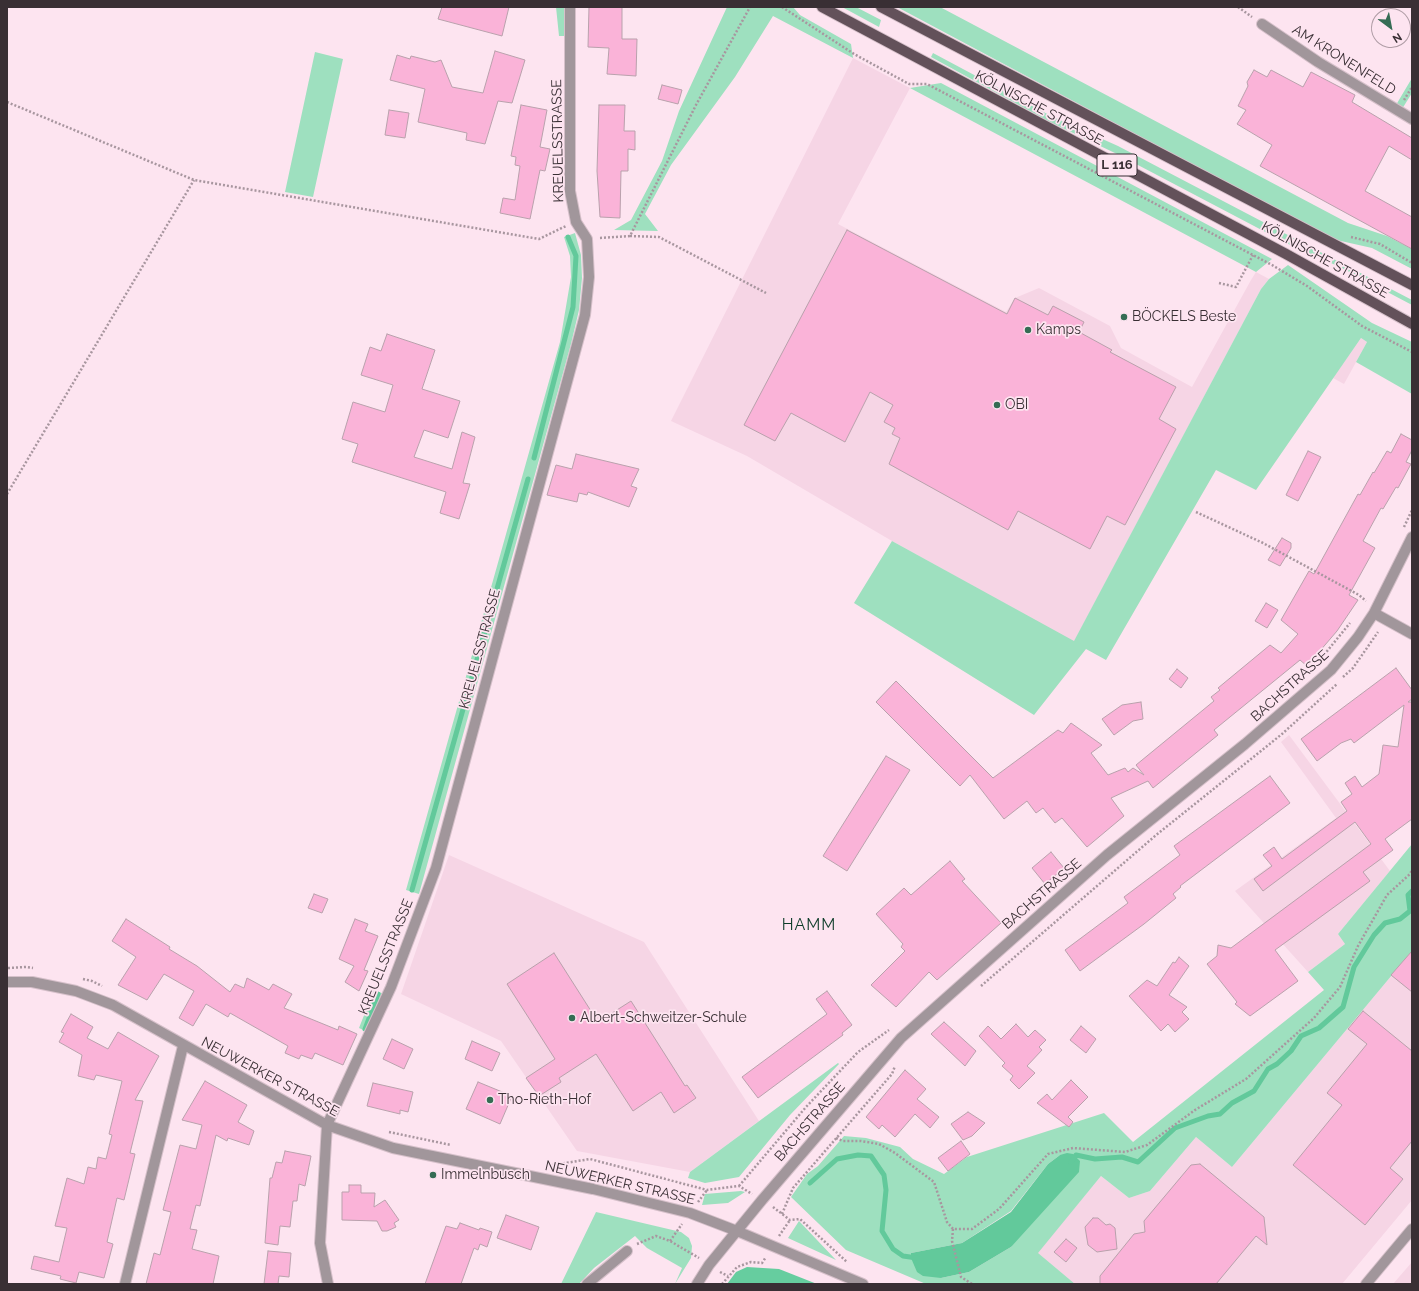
<!DOCTYPE html>
<html>
<head>
<meta charset="utf-8">
<style>
	body { margin:0 }
	#map { position:relative; width:1419px; height:1291px; overflow:hidden; background:#fde4f0; font-family:Raleway,sans-serif }
	canvas { display:block }
	.frame { position:absolute; inset:0; border:8px solid #392f34; pointer-events:none }
	.north { position:absolute; left:1371px; top:8px; width:40px; height:40px; box-sizing:border-box; background:#fde4f0; border:1px solid #af9ca5; border-radius:50%; rotate:148deg; font-size:11px; font-weight:700; line-height:16px; text-align:center; color:#392f34 }
	.north::after { content:''; display:block; margin:auto; width:14px; height:18px; background:#356c54; clip-path:polygon(50% 0,100% 100%,50% 72%,0 100%) }
</style>
</head>
<body>
<div id="map">
<canvas width="1419" height="1291"></canvas>
<div class="frame"></div>
<div class="north">N</div>
</div>
<script>
const ctx = document.querySelector('canvas').getContext('2d');
ctx.lineJoin = 'round';
function fillPath(path, color) { ctx.fillStyle = color; ctx.fill(path, 'evenodd'); }
const poly = rows => new Path2D(rows.map(r => 'M' + r).join(''));
function trace(path, color, width, dash) { ctx.strokeStyle = color; ctx.lineWidth = width; ctx.lineCap = dash ? 'butt' : 'round'; ctx.setLineDash(dash || []); ctx.stroke(path); }
function write(font, color, halo, rows, align = 'center') {
  ctx.font = font + ' Raleway,sans-serif'; ctx.lineWidth = 3.5; ctx.setLineDash([]); ctx.textBaseline = 'middle'; ctx.strokeStyle = halo; ctx.fillStyle = color; for (const [text, x, y, turn = 0] of rows) {
    ctx.save(); ctx.translate(x, y); ctx.rotate((+turn || 0) * Math.PI / 180); ctx.textAlign = isNaN(turn) ? turn : align; if (halo) ctx.strokeText(text, 0, 0); ctx.fillText(text, 0, 0); ctx.restore();
  }
}
fillPath(poly([
	[853,58,910,88,838,224,1006,312,1015,298,1039,288,1110,326,1121,348,1192,387,1251,280,1256,272,1269,279,1261,289,1074,642,892,541,747,456,671,421],
	[1361,338,1367,342,1344,384,1333,378],
	[1289,735,1390,871,1338,934,1345,944,1308,972,1235,891,1336,818,1281,742],
	[449,855,644,942,759,1121,690,1172,577,1151,501,1041,401,994],
	[1412,951,1412,1200,1342,1284,1075,1284,1037,1253,1101,1176,1129,1198,1150,1191,1196,1137,1232,1167],
	[1412,1262,1412,1284,1393,1284]
]), '#f6d5e5');
fillPath(poly([
	[556,7,565,7,565,36,559,36],
	[727,7,793,7,800,15,851,44,853,58,773,16,735,77,671,165,645,214,658,231,614,230,631,220,662,161,679,111],
	[842,7,856,7,881,20,879,27],
	[897,7,940,7,1348,223,1387,236,1412,249,1412,269,1372,248,1332,239],
	[315,52,343,59,313,197,285,192],
	[933,53,1051,116,1118,146,1412,300,1412,305,1340,267,1294,247,1117,154,1048,121,931,57],
	[1412,78,1412,93,1402,109,1396,105],
	[941,83,1272,259,1256,272,910,88],
	[575,233,581,255,582,278,579,310,571,344,419,894,406,890,560,342,571,277,570,256,564,237],
	[1288,265,1372,323,1412,342,1412,394,1356,362,1367,342,1361,338,1256,490,1216,470,1106,660,1086,649,1034,715,854,603,892,541,1074,641,1261,289,1269,279],
	[1412,844,1412,951,1232,1167,1196,1137,1150,1191,1129,1198,1101,1176,1038,1253,1075,1284,926,1284,846,1250,791,1197,807,1174,818,1166,844,1136,866,1138,900,1147,913,1159,944,1174,967,1157,1104,1113,1133,1142,1324,990,1308,972,1345,944,1338,934],
	[1060,1155,1011,1247,969,1272,941,1278,911,1253,962,1243,1011,1211,1048,1164],
	[374,990,384,994,368,1032,359,1028],
	[838,1063,839,1064,790,1115,739,1177,705,1183,688,1178,690,1172],
	[741,1191,745,1192,728,1203,702,1205,705,1194],
	[596,1212,681,1232,689,1238,692,1246,691,1258,675,1284,682,1268,647,1248,635,1236,594,1268,579,1284,561,1284],
	[799,1221,836,1260,788,1238]
]), '#9ee0bf');
fillPath(poly([
	[747,1267,779,1269,817,1284,727,1284,736,1272]
]), '#66cd9f');
fillPath(poly([
	[1067,1153,1073,1154,1080,1161,1079,1172,1011,1247,969,1272,941,1278,923,1276,917,1272,911,1258,911,1253,962,1243,1011,1212,1048,1164,1060,1155]
]), '#62c99b');
trace(poly([
	[534,458,573,307,576,256,568,237],
	[412,890,528,479],
	[365,1029,378,994],
	[1071,1162,1076,1155,1095,1159,1122,1157,1138,1162,1175,1128,1208,1116,1220,1114,1232,1103,1254,1091,1268,1069,1277,1064,1291,1051,1301,1036,1319,1028,1343,1007,1354,967,1374,935,1385,923,1400,919,1410,911,1408,895,1412,891],
	[810,1183,837,1159,858,1155,871,1156,884,1175,886,1190,882,1231,893,1249,903,1256,917,1258]
]), '#62c99b', 5);
const building = poly([
	[442,7,509,7,502,36,438,19,442,7],
	[589,7,622,7,622,39,637,39,636,76,607,74,609,48,588,47,589,7],
	[495,51,525,60,512,103,498,101,485,144,466,140,467,133,418,122,425,89,390,80,397,55,410,59,411,56,435,62,441,60,452,87,483,93,495,51],
	[1254,70,1267,77,1271,70,1303,87,1311,72,1355,95,1352,102,1412,138,1412,160,1389,146,1365,191,1412,217,1412,249,1260,166,1272,145,1237,124,1246,110,1238,106,1248,86,1247,82,1254,70],
	[662,85,682,90,678,104,658,99,662,85],
	[521,105,547,110,540,147,550,149,545,171,540,170,530,219,500,213,503,198,515,200,520,166,515,165,516,157,511,156,521,105],
	[599,105,625,105,624,131,635,131,635,150,628,149,628,171,621,171,620,218,600,217,597,171,599,105],
	[389,110,409,113,405,138,385,135,389,110],
	[847,230,1007,314,1015,298,1048,315,1053,306,1084,322,1079,332,1112,350,1110,352,1176,387,1159,419,1176,429,1125,525,1107,516,1090,549,1018,511,1008,530,889,464,900,438,892,434,895,428,884,422,893,405,870,392,845,442,791,413,775,441,744,425,847,230],
	[387,334,435,350,422,389,460,401,448,438,424,430,414,457,452,469,462,432,475,437,463,483,470,484,459,519,440,513,446,492,352,462,358,444,342,439,353,402,385,412,393,385,361,375,370,347,381,351,387,334],
	[1401,434,1412,440,1412,450,1406,462,1411,464,1398,488,1396,487,1383,509,1381,508,1363,541,1375,548,1349,595,1358,600,1337,631,1307,666,1300,660,1214,730,1218,735,1153,788,1148,781,1111,798,1124,816,1087,847,1062,818,1055,823,1043,808,1036,813,1027,801,1004,819,970,775,960,786,876,702,896,681,993,778,1058,730,1063,733,1071,723,1102,745,1091,753,1108,775,1125,768,1128,772,1133,768,1144,775,1136,765,1214,701,1211,697,1220,690,1218,688,1270,645,1281,653,1298,634,1281,620,1309,571,1314,574,1358,494,1360,495,1373,472,1374,473,1387,451,1391,453,1401,434],
	[1308,451,1321,457,1298,501,1286,495,1308,451],
	[576,454,639,469,631,486,637,488,629,507,588,492,587,495,579,493,577,502,547,495,556,465,572,469,576,454],
	[1282,538,1291,543,1291,548,1280,566,1268,560,1282,538],
	[1266,603,1278,610,1267,628,1255,621,1266,603],
	[1396,668,1412,690,1412,699,1408,702,1412,702,1412,819,1385,839,1393,850,1363,872,1370,881,1275,950,1298,981,1250,1016,1235,1004,1237,1002,1207,964,1217,956,1218,945,1231,948,1371,844,1355,822,1263,891,1254,879,1272,866,1263,855,1274,847,1282,859,1347,811,1341,802,1352,794,1345,783,1355,776,1362,787,1379,774,1383,745,1398,747,1404,705,1354,743,1351,739,1341,743,1317,761,1301,739,1396,668],
	[1177,669,1188,678,1181,688,1169,679,1177,669],
	[1141,702,1143,719,1133,721,1114,735,1102,719,1122,705,1141,702],
	[886,756,910,770,847,871,823,856,886,756],
	[1270,776,1290,803,1180,886,1181,887,1173,894,1176,898,1144,924,1080,971,1065,950,1128,903,1124,897,1180,855,1174,846,1270,776],
	[1051,852,1064,868,1045,884,1032,868,1051,852],
	[950,861,965,879,962,881,1001,923,937,980,929,972,896,1007,871,985,905,951,901,947,903,944,876,914,904,888,911,895,950,861],
	[314,894,328,899,322,913,308,908,314,894],
	[126,919,170,947,169,949,197,966,230,992,235,984,244,988,247,978,269,990,273,984,292,994,284,1008,338,1030,339,1026,357,1034,343,1065,315,1053,312,1059,301,1055,299,1059,285,1053,288,1046,230,1013,228,1017,206,1004,193,1026,179,1018,194,991,164,974,147,1000,118,985,136,957,112,941,126,919],
	[355,919,368,924,365,931,378,936,364,970,368,971,359,991,345,982,354,966,339,959,355,919],
	[1412,951,1412,992,1391,975,1412,951],
	[554,953,598,1022,631,1001,685,1086,687,1085,696,1098,674,1113,661,1092,633,1111,596,1054,559,1078,561,1082,539,1096,526,1078,555,1059,507,984,554,953],
	[1179,957,1189,966,1169,995,1187,1007,1182,1012,1189,1019,1175,1032,1168,1024,1161,1031,1129,996,1147,980,1157,986,1173,962,1175,963,1179,957],
	[827,991,852,1025,842,1033,843,1035,758,1098,742,1077,827,1014,816,999,827,991],
	[1363,1011,1412,1051,1412,1141,1390,1168,1403,1179,1365,1225,1293,1165,1342,1105,1327,1093,1367,1044,1348,1029,1363,1011],
	[71,1014,93,1027,87,1038,108,1049,118,1032,159,1056,135,1100,143,1101,130,1153,135,1154,124,1200,117,1198,107,1242,113,1244,104,1278,79,1272,76,1283,60,1279,61,1276,31,1269,34,1256,59,1262,67,1228,55,1226,67,1178,84,1184,88,1167,96,1169,98,1157,106,1159,112,1135,109,1134,122,1081,96,1075,94,1080,78,1076,82,1055,59,1042,64,1033,61,1032,71,1014],
	[944,1022,976,1051,965,1066,931,1034,944,1022],
	[1016,1024,1028,1037,1035,1030,1046,1040,1039,1047,1042,1050,1027,1066,1035,1073,1019,1089,1010,1080,1013,1076,1002,1066,1005,1063,979,1036,988,1026,1001,1039,1016,1024],
	[1081,1026,1096,1039,1086,1053,1070,1040,1081,1026],
	[392,1039,413,1049,404,1069,383,1059,392,1039],
	[472,1041,500,1053,492,1071,465,1059,472,1041],
	[905,1070,926,1089,917,1099,939,1117,930,1128,915,1114,895,1137,882,1125,879,1129,866,1117,905,1070],
	[1071,1080,1088,1097,1068,1117,1073,1122,1069,1127,1037,1103,1047,1094,1052,1100,1071,1080],
	[205,1081,247,1105,238,1122,254,1131,249,1145,228,1138,227,1141,216,1135,200,1206,196,1205,190,1229,197,1230,192,1249,219,1256,213,1284,146,1284,154,1253,160,1255,171,1212,163,1210,180,1145,196,1149,202,1125,182,1120,205,1081],
	[478,1082,512,1096,500,1124,466,1109,478,1082],
	[373,1083,413,1092,408,1112,400,1110,400,1114,367,1106,373,1083],
	[968,1112,985,1123,972,1136,963,1140,951,1124,968,1112],
	[961,1141,970,1154,948,1171,938,1158,961,1141],
	[285,1151,311,1156,305,1186,299,1184,297,1201,293,1201,290,1227,280,1226,278,1245,265,1243,270,1178,272,1178,276,1162,282,1163,285,1151],
	[1200,1164,1264,1217,1267,1245,1256,1236,1216,1284,1100,1284,1100,1276,1134,1234,1145,1232,1144,1221,1191,1165,1200,1164],
	[349,1185,361,1185,361,1193,375,1193,374,1207,385,1200,399,1220,394,1223,396,1227,387,1231,382,1231,377,1221,342,1220,342,1192,349,1192,349,1185],
	[506,1215,539,1227,531,1250,497,1238,506,1215],
	[1093,1218,1098,1218,1106,1225,1110,1224,1115,1228,1117,1249,1097,1252,1088,1245,1085,1227,1093,1218],
	[460,1223,479,1230,480,1228,492,1232,487,1247,480,1244,478,1250,474,1248,461,1284,425,1284,446,1226,457,1229,460,1223],
	[1066,1239,1077,1248,1066,1262,1054,1252,1066,1239],
	[268,1251,291,1253,289,1277,279,1276,278,1284,264,1284,268,1251]
]);
fillPath(building, '#fab3d8');
trace(building, '#b9a1ac', 1);
const minor = poly([
	[1262,24,1318,62,1412,119],
	[1374,613,1412,634],
	[7,982,32,982,76,991,113,1005,327,1125,393,1148,593,1189,690,1213,737,1231,863,1284],
	[125,1284,183,1046],
	[328,1284,320,1243,327,1125,391,987,436,868,585,315,589,277,587,239,576,222,570,191,570,7],
	[587,1284,627,1251],
	[697,1284,709,1265,762,1200,901,1038,1107,855,1245,744,1331,670,1358,637,1374,613,1412,537],
	[1366,1284,1412,1229]
]);
const major = poly([
	[822,7,1286,254,1412,324],
	[881,7,1412,285]
]);
trace(minor, '#d6c0ca', 12);
trace(major, '#d6c0ca', 12);
trace(poly([
	[782,7,854,54,909,84,927,84,1272,265,1307,286,1362,326,1412,352],
	[1238,7,1252,17],
	[1404,100,1412,87],
	[7,102,194,180,539,239,566,226],
	[630,236,659,237,766,293],
	[1351,237,1380,244,1412,263],
	[600,238,630,236,696,105,750,7],
	[1219,283,1236,287,1253,255],
	[7,494,194,180],
	[1196,512,1263,543,1359,595,1366,601],
	[1404,527,1412,510],
	[1319,661,1350,623],
	[1343,677,1353,668,1378,632],
	[8,968,26,967,33,968],
	[83,979,92,981,102,986],
	[981,986,1155,836,1282,734,1337,684],
	[389,1132,451,1145],
	[836,1138,843,1141,861,1141,879,1144,895,1153,934,1182,947,1222,953,1229,972,1229,999,1209,1048,1154,1073,1148,1125,1152,1147,1145,1195,1110,1246,1079,1314,1018,1340,987,1358,946,1387,895,1410,874,1412,870],
	[547,1166,590,1159,707,1190,739,1186,752,1194],
	[739,1186,806,1107,858,1052,889,1030],
	[698,1202,707,1190],
	[773,1207,790,1220,800,1219,847,1262],
	[782,1214,793,1188,892,1074,895,1066],
	[953,1229,952,1241,961,1277,972,1284],
	[779,1236,790,1220],
	[670,1241,682,1224],
	[637,1244,656,1236,670,1241,699,1258],
	[720,1272,728,1276],
	[722,1284,737,1267,751,1262,762,1263,766,1257]
]), '#a8969f', 2.5, [2, 2]);
trace(minor, '#a1969b', 10);
trace(major, '#63515a', 10);
for (const [x, y, r, color] of [
	[1124,317,4,"#356c54"],
	[1028,330,4,"#356c54"],
	[997,405,4,"#356c54"],
	[572,1018,4,"#356c54"],
	[490,1100,4,"#356c54"],
	[433,1175,4,"#356c54"]
]) { const dot = new Path2D(); dot.arc(x, y, r, 0, 2 * Math.PI); ctx.fillStyle = color; ctx.fill(dot); trace(dot, '#fde4f0', 1.5); }
for (const [x, y, w] of [
	[1117,165,40]
]) { const box = new Path2D(); box.roundRect(x - w / 2, y - 11, w, 22, 3); ctx.fillStyle = '#fde4f0'; ctx.fill(box); trace(box, '#392f34', 1); }
write('bold 13px', '#392f34', null, [
	["L 116",1117,165]
]);
write('14px', '#392f34', '#fde4f0', [
	["AM KRONENFELD",1344,60,32],
	["KÖLNISCHE STRASSE",1039,108,28],
	["KREUELSSTRASSE",558,141,-91],
	["KÖLNISCHE STRASSE",1325,260,29],
	["KREUELSSTRASSE",480,649,-75],
	["BACHSTRASSE",1290,686,-42],
	["BACHSTRASSE",1042,894,-41],
	["KREUELSSTRASSE",386,957,-68],
	["NEUWERKER STRASSE",270,1077,28],
	["BACHSTRASSE",810,1122,-49],
	["NEUWERKER STRASSE",620,1183,13]
]);
write('14px', '#392f34', '#fde4f0', [
	["BÖCKELS Beste",1132,317],
	["Kamps",1036,330],
	["OBI",1005,405],
	["Albert-Schweitzer-Schule",580,1018],
	["Tho-Rieth-Hof",498,1100],
	["Immelnbusch",441,1175]
], 'left');
ctx.letterSpacing = '1px';
write('16px', '#0c3b28', '#fde4f0', [
	["HAMM",809,925]
]);
ctx.letterSpacing = '0px';
</script>
</body>
</html>
